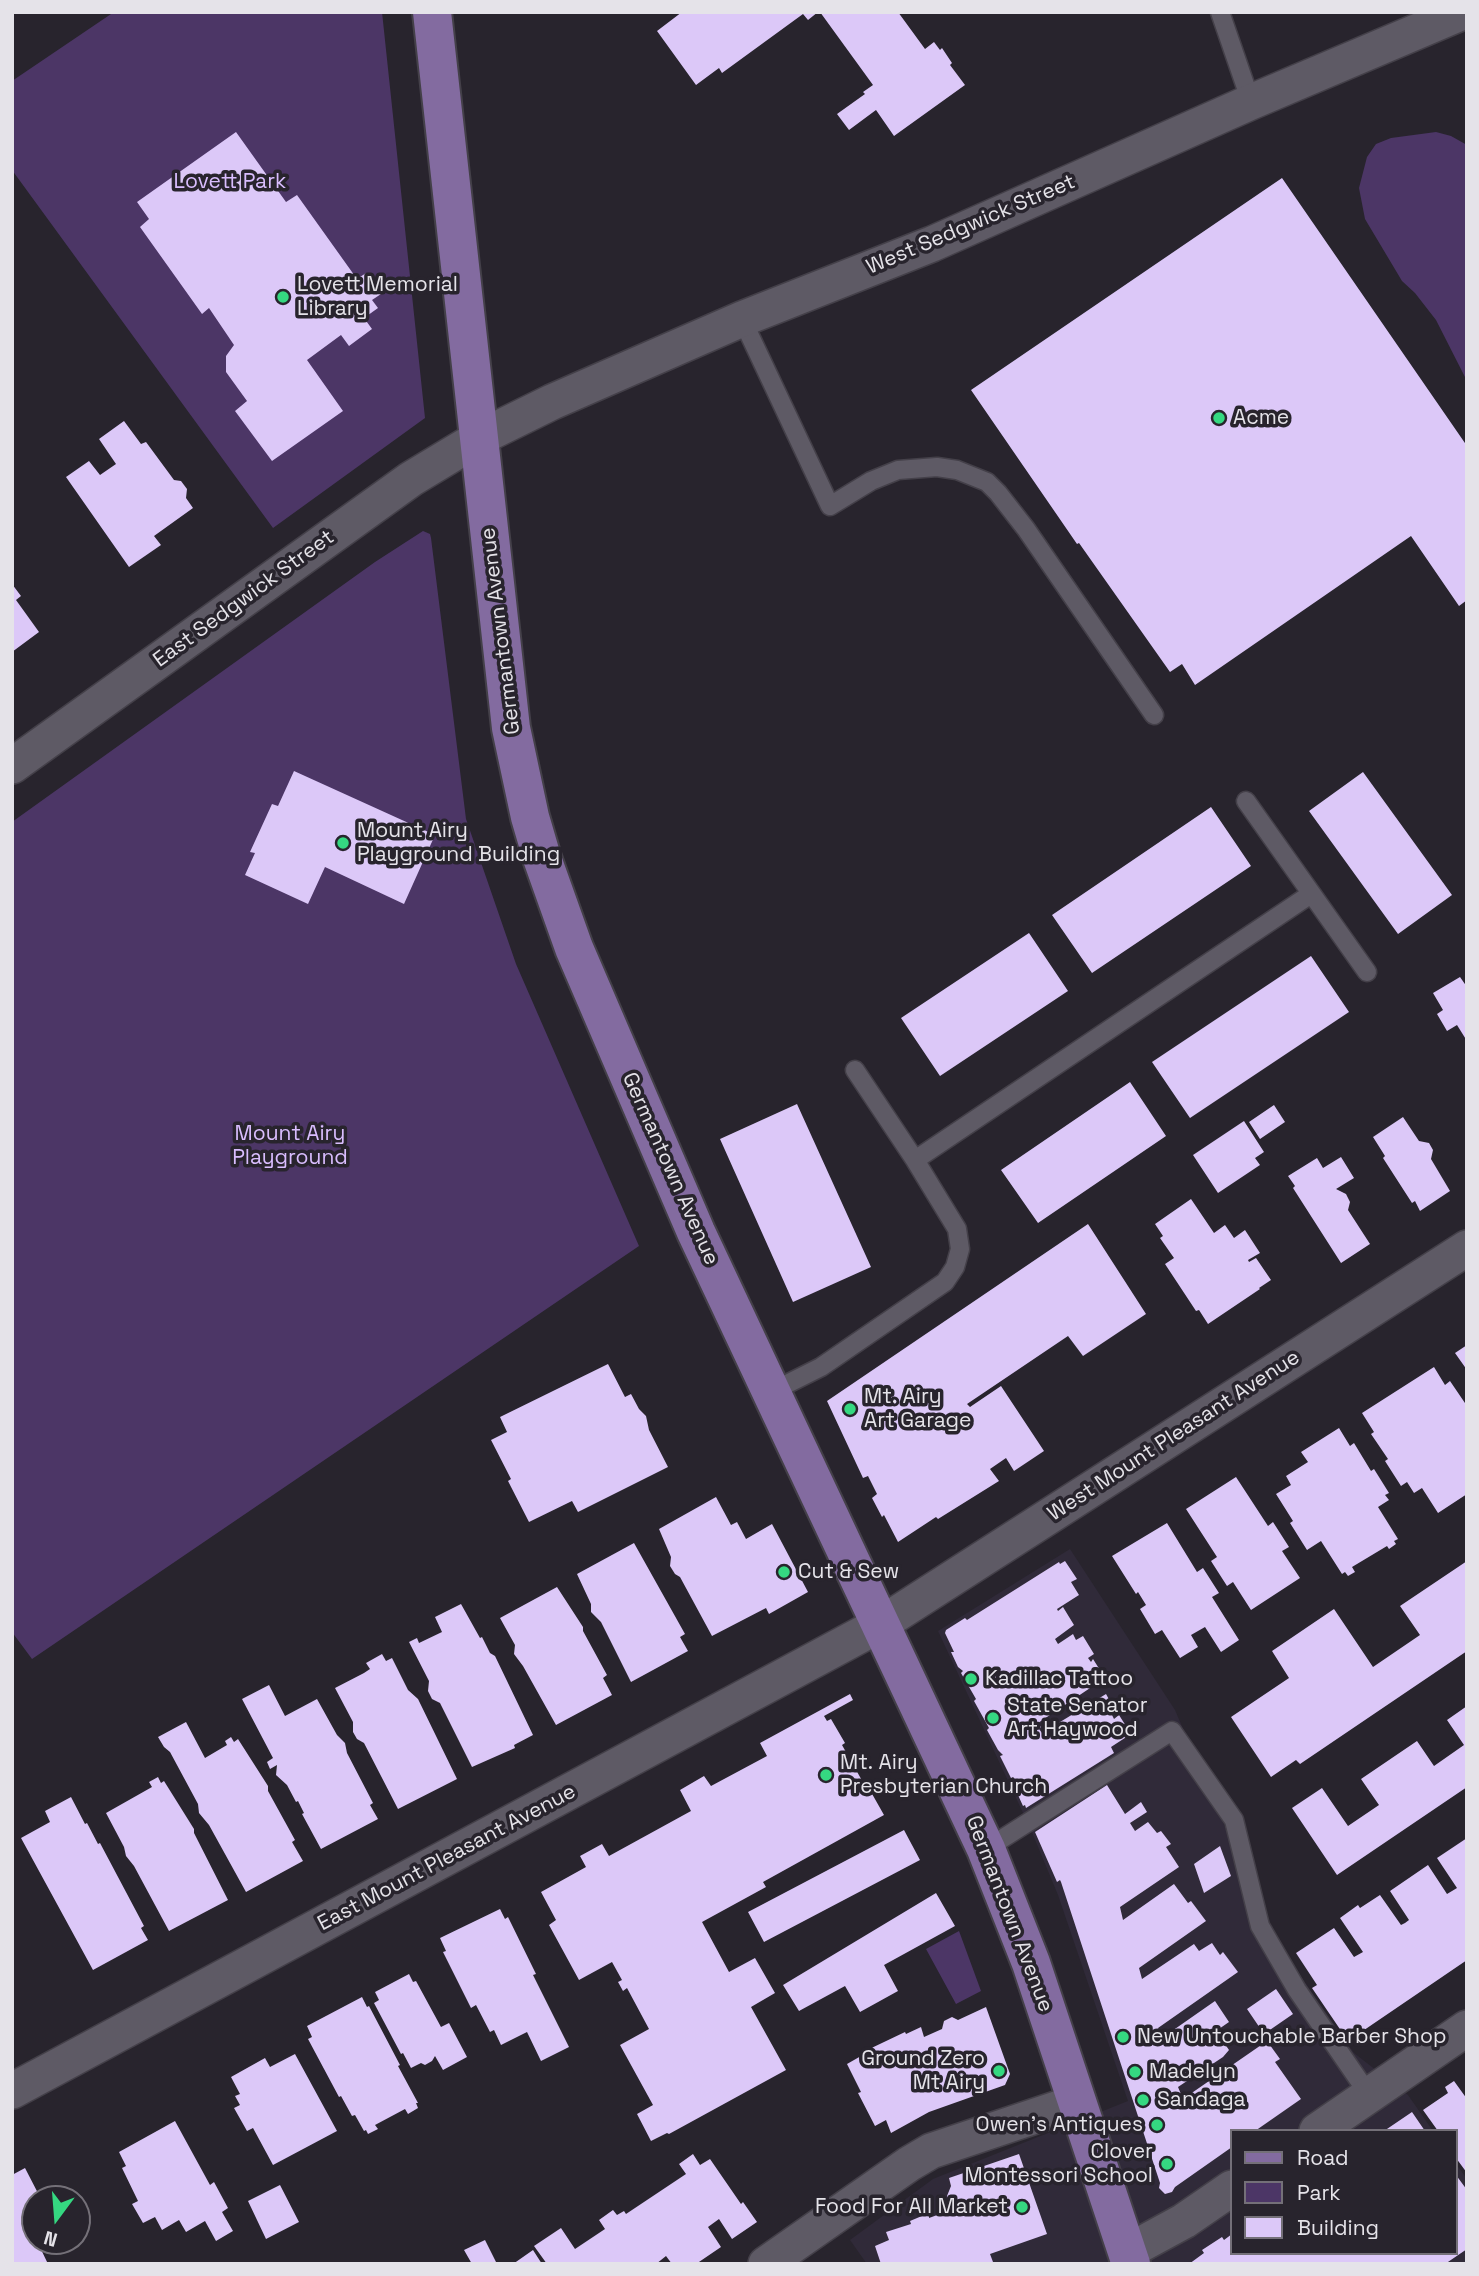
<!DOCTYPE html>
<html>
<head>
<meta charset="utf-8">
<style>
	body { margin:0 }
	#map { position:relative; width:1479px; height:2276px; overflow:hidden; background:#28242d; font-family:"Space Grotesk",sans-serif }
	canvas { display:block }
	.frame { position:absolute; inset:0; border:14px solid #e5e3e9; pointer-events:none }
	.legend { position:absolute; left:1230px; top:2129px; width:228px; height:126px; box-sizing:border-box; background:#28242d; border:2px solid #747078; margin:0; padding:9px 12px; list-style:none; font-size:21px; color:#e5e3e9 }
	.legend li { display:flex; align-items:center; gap:14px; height:35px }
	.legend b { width:35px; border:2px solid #747078 }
	.north { position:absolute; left:21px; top:2185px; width:70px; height:70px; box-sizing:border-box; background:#28242d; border:2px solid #747078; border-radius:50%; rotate:196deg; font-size:19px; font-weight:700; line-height:28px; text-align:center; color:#e5e3e9 }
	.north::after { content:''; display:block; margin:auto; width:24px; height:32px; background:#35d881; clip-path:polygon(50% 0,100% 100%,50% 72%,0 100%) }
</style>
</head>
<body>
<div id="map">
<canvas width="1479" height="2276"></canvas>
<div class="frame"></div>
<ul class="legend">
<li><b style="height:9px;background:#836ba0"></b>Road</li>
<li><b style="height:19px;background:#4c3666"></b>Park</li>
<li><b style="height:19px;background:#dcc8f8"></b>Building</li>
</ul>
<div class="north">N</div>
</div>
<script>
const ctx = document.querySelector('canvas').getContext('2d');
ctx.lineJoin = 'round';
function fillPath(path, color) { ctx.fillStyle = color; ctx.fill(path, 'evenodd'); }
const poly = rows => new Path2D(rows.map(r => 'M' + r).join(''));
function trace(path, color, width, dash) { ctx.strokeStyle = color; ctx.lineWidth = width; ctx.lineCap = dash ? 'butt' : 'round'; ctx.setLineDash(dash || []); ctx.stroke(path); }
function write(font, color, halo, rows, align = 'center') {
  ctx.font = font + ' "Space Grotesk",sans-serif'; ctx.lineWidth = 7; ctx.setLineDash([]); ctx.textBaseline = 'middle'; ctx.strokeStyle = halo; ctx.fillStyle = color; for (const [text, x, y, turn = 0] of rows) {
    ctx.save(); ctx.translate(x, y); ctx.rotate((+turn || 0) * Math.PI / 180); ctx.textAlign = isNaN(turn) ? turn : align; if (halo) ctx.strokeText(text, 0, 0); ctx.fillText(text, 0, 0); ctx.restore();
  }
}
fillPath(poly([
	[1070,1549,1175,1710,1270,1932,1354,2053,1408,2095,1433,2131,1232,2131,1232,2253,1456,2253,1456,2164,1467,2179,1467,2264,867,2264,850,2240,933,2179,1128,2101,1058,1895,1031,1830,938,1631]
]), '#302a39');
fillPath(poly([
	[114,12,382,12,425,418,273,528,12,170,12,81],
	[1436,132,1451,136,1467,145,1467,381,1436,320,1415,293,1402,281,1365,219,1359,188,1367,157,1376,144,1391,138],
	[423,531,430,534,431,538,466,819,516,964,639,1246,32,1659,12,1632,12,822,375,562],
	[959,1931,981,1991,956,2004,926,1949]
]), '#4c3666');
fillPath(poly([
	[682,12,818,12,808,20,803,14,722,73,719,68,696,85,657,31],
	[820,12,898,12,925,49,934,42,940,50,942,48,952,63,950,65,965,85,894,136,876,110,849,130,837,114,865,94,863,92,873,85],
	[236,132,286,202,297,195,357,279,366,273,381,294,372,300,378,308,364,318,372,329,349,346,341,335,307,360,343,411,272,461,235,411,247,401,226,372,226,356,234,345,209,308,202,314,140,227,149,219,137,202],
	[1282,178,1467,446,1467,600,1459,606,1411,536,1195,685,1182,664,1170,672,1079,543,1077,544,971,390],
	[124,421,141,444,146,442,174,480,181,481,187,489,186,498,193,508,154,536,161,545,129,567,66,477,89,461,100,475,116,464,99,439],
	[12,584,21,596,16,600,39,632,12,652],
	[294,771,435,835,404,904,325,867,308,904,245,875,255,853,250,852,272,804,278,806],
	[1363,772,1452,895,1398,934,1309,811],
	[1211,807,1251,866,1092,973,1052,915],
	[1029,933,1068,991,940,1076,901,1018],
	[1311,956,1349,1012,1190,1118,1152,1062],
	[1460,977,1467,987,1467,1041,1457,1025,1447,1031,1437,1014,1443,1010,1433,993],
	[1130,1082,1166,1136,1038,1223,1001,1170],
	[797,1104,871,1267,793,1302,720,1139],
	[1274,1105,1285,1122,1260,1139,1249,1122],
	[1403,1117,1419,1141,1429,1143,1433,1150,1431,1159,1450,1191,1420,1211,1415,1201,1412,1203,1383,1158,1385,1156,1373,1137],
	[1244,1121,1264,1152,1255,1158,1260,1165,1218,1193,1193,1155],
	[1341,1157,1354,1178,1336,1189,1346,1194,1350,1202,1348,1210,1370,1244,1341,1263,1293,1188,1295,1186,1288,1176,1317,1158,1323,1168],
	[1191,1199,1214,1233,1225,1225,1234,1238,1245,1230,1260,1253,1248,1260,1249,1262,1256,1258,1271,1280,1259,1288,1260,1289,1208,1324,1199,1310,1196,1311,1165,1264,1174,1258,1160,1238,1163,1236,1155,1224],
	[1088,1224,1146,1314,1083,1356,1068,1336,967,1404,970,1407,1001,1386,1044,1451,1014,1471,1006,1458,990,1469,999,1481,938,1519,936,1517,898,1542,884,1515,882,1517,872,1498,877,1494,868,1476,863,1478,827,1401],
	[1467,1345,1467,1370,1455,1353],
	[608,1364,625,1397,631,1394,639,1409,646,1416,649,1430,668,1467,578,1512,572,1501,529,1522,508,1481,511,1479,491,1440,507,1432,500,1417],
	[1434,1367,1445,1385,1450,1381,1467,1406,1467,1494,1438,1513,1422,1488,1414,1493,1407,1482,1401,1486,1385,1461,1388,1459,1371,1434,1374,1432,1362,1413],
	[1339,1428,1350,1446,1354,1443,1371,1471,1374,1469,1389,1493,1385,1495,1389,1500,1378,1507,1398,1539,1394,1541,1396,1544,1389,1549,1387,1546,1352,1567,1355,1572,1348,1576,1345,1572,1342,1574,1321,1541,1307,1550,1290,1523,1293,1521,1276,1494,1291,1485,1286,1476,1308,1462,1301,1452],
	[1236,1477,1268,1526,1273,1522,1289,1547,1282,1551,1300,1578,1251,1610,1233,1582,1227,1586,1211,1561,1217,1557,1186,1509],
	[716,1497,731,1525,737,1522,746,1539,772,1524,808,1592,769,1614,766,1608,712,1636,680,1577,675,1574,670,1566,671,1557,659,1529],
	[1167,1523,1197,1572,1203,1568,1219,1593,1212,1597,1239,1640,1221,1652,1205,1627,1191,1635,1198,1647,1180,1658,1162,1630,1155,1634,1140,1609,1146,1605,1138,1592,1136,1594,1112,1556],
	[634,1543,685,1634,680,1637,688,1651,631,1682,601,1622,591,1612,591,1604,577,1574],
	[1065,1561,1077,1579,1071,1582,1079,1595,1057,1609,1058,1611,1063,1607,1074,1625,1055,1639,1058,1644,1073,1634,1076,1640,1083,1636,1094,1654,1088,1658,1091,1662,1093,1659,1105,1678,1038,1723,1041,1727,1039,1729,1042,1733,1106,1694,1116,1712,1112,1715,1114,1719,1119,1715,1131,1734,1111,1747,1114,1753,1026,1808,1025,1805,1023,1806,1013,1784,1015,1779,1013,1777,1011,1778,1000,1756,1003,1755,998,1750,987,1730,989,1728,974,1701,976,1699,961,1673,963,1671,958,1667,951,1652,954,1652,945,1633,946,1630,965,1618,967,1620,1059,1562,1060,1564],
	[1467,1561,1467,1651,1300,1764,1296,1760,1271,1777,1231,1717,1289,1678,1272,1651,1334,1609,1373,1667,1420,1635,1400,1606],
	[557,1587,583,1627,583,1631,607,1675,603,1678,612,1695,556,1725,523,1666,514,1654,515,1645,500,1618],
	[461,1604,480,1638,482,1637,490,1653,495,1656,533,1735,514,1745,515,1748,472,1767,440,1703,432,1699,428,1691,429,1681,409,1642,417,1638,419,1643,442,1632,435,1617],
	[382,1654,386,1661,392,1658,408,1690,418,1699,457,1779,398,1809,364,1743,357,1739,353,1732,353,1722,335,1688,364,1673,370,1669,366,1663],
	[269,1685,285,1716,317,1699,337,1735,345,1743,347,1753,373,1803,370,1805,378,1819,321,1849,302,1814,304,1813,298,1801,296,1802,287,1785,276,1775,277,1765,270,1769,267,1762,273,1758,242,1699],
	[850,1694,853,1700,824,1716,827,1721,831,1719,845,1743,842,1745,869,1793,871,1792,884,1815,763,1882,766,1887,702,1922,729,1972,755,1958,775,1993,751,2007,786,2070,669,2134,667,2133,651,2141,637,2114,653,2105,620,2045,649,2029,627,1988,623,1991,618,1982,622,1980,612,1962,579,1980,549,1925,556,1920,541,1892,586,1867,580,1856,602,1844,609,1856,691,1811,680,1790,704,1776,711,1786,767,1756,760,1743],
	[1467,1706,1467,1787,1337,1875,1292,1808,1322,1788,1348,1826,1379,1805,1361,1779,1417,1741,1434,1766,1464,1745,1447,1720],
	[186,1722,205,1758,227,1745,225,1741,231,1737,234,1742,238,1739,268,1786,268,1791,295,1840,292,1842,303,1861,246,1892,209,1825,199,1813,198,1804,170,1752,164,1747,158,1737],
	[158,1777,161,1783,164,1781,194,1829,194,1833,228,1900,169,1931,134,1866,126,1856,124,1847,106,1813,152,1787,149,1782],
	[1107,1785,1125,1814,1141,1802,1147,1812,1130,1823,1135,1831,1148,1822,1157,1833,1161,1831,1171,1844,1166,1847,1179,1867,1120,1907,1123,1920,1174,1884,1188,1903,1191,1901,1206,1921,1139,1968,1142,1979,1194,1944,1199,1951,1212,1943,1220,1955,1223,1952,1238,1972,1158,2028,1162,2038,1215,2001,1229,2022,1216,2031,1229,2050,1223,2057,1178,2087,1183,2099,1267,2041,1280,2059,1275,2062,1301,2099,1255,2131,1232,2131,1232,2147,1175,2187,1172,2192,1165,2194,1159,2188,1160,2183,1061,1882,1060,1880,1057,1882,1035,1832],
	[71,1797,85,1824,87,1823,98,1844,100,1843,144,1926,141,1928,148,1940,93,1970,21,1838,50,1822,45,1811],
	[904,1830,920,1860,764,1942,748,1912],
	[1467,1838,1467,1960,1348,2041,1312,1988,1317,1985,1296,1953,1334,1928,1354,1957,1363,1952,1340,1918,1358,1905,1360,1908,1380,1895,1401,1925,1405,1923,1409,1920,1390,1891,1428,1865,1447,1894,1457,1888,1437,1858],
	[1220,1846,1231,1876,1204,1893,1194,1864],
	[936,1893,955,1926,884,1965,898,1991,860,2012,845,1986,799,2011,783,1985],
	[500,1909,505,1919,508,1917,536,1974,533,1975,569,2047,541,2061,527,2032,501,2045,494,2030,490,2032,476,2005,471,2008,443,1952,446,1951,440,1938],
	[409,1974,413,1982,416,1981,441,2027,449,2023,467,2057,443,2070,435,2056,432,2061,425,2065,421,2063,411,2068,403,2053,401,2054,374,2003,379,2000,375,1992],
	[1276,1989,1293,2014,1264,2034,1247,2009],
	[362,1997,367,2007,369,2006,400,2065,398,2066,418,2103,416,2103,418,2108,408,2114,405,2109,375,2125,378,2129,368,2134,366,2130,364,2131,355,2115,352,2116,341,2096,339,2097,308,2039,312,2037,307,2026],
	[986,2007,1010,2074,1005,2085,929,2112,891,2133,886,2120,875,2126,858,2093,861,2092,847,2064,861,2056,861,2053,905,2032,906,2034,921,2027,924,2037,942,2029,944,2021,952,2017,958,2020],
	[295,2054,337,2131,273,2165,253,2128,247,2131,234,2108,240,2105,235,2096,240,2094,231,2077,265,2058,270,2067],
	[1454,2081,1467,2099,1467,2173,1456,2158,1456,2131,1438,2131,1423,2110,1448,2093,1445,2087],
	[1412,2112,1425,2131,1384,2131],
	[175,2121,210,2185,214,2182,228,2208,222,2212,233,2231,216,2241,205,2221,186,2232,179,2220,162,2230,155,2217,143,2223,132,2204,138,2201,122,2168,126,2166,119,2152],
	[693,2154,700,2165,710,2159,741,2204,743,2202,757,2222,732,2239,719,2219,708,2227,721,2247,696,2264,672,2264,666,2256,656,2264,547,2264,534,2246,561,2228,575,2249,605,2229,599,2220,613,2210,617,2215,624,2211,626,2214,686,2174,679,2164],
	[1019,2154,1047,2234,990,2254,993,2262,985,2264,881,2264,875,2246,889,2240,886,2232,911,2224,910,2221,929,2213,929,2218,951,2210,947,2196,951,2186,949,2178],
	[25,2168,41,2199,35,2199,35,2210,25,2215,35,2237,35,2241,37,2241,48,2264,12,2264,12,2175],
	[1456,2175,1467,2190,1467,2249,1445,2264,1189,2264,1204,2253,1202,2250,1222,2237,1224,2240,1232,2234,1232,2253,1456,2253],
	[280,2185,299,2222,266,2239,248,2201],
	[485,2240,496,2262,492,2264,472,2264,464,2250],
	[533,2250,542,2264,513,2264]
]), '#dcc8f8');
const lane = poly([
	[1220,12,1251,102],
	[742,319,830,506,871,481,898,470,937,467,957,470,987,482,998,493,1026,529,1154,715],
	[1246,801,1367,972],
	[855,1070,915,1160],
	[771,1392,821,1367,945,1282,955,1267,960,1249,957,1229,915,1160,1311,894],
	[986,1849,1172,1731,1234,1820,1260,1926,1297,1990,1369,2095]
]);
const street = poly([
	[12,766,411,479,479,438,552,402,742,319,932,244,1251,102,1463,12],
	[12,2091,881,1624,1467,1248],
	[1317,2131,1467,2028],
	[1127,2252,1184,2221,1232,2188],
	[766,2264,909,2164,931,2151,1077,2102]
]);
const primary = poly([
	[432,12,511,728,530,817,542,858,574,948,696,1232,986,1849,1031,1963,1131,2264]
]);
trace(lane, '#444049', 21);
trace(street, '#444049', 38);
trace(primary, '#444049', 42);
trace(lane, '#5e5a65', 18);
trace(street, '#5e5a65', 35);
trace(primary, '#836ba0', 38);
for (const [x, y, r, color] of [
	[283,297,7,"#35d881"],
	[1219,418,7,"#35d881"],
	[343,843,7,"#35d881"],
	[850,1409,7,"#35d881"],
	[784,1572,7,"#35d881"],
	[971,1679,7,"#35d881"],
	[993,1718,7,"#35d881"],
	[826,1775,7,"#35d881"],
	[1123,2037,7,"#35d881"],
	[999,2071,7,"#35d881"],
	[1135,2072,7,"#35d881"],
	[1143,2100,7,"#35d881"],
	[1157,2125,7,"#35d881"],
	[1167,2164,7,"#35d881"],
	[1022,2207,7,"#35d881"]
]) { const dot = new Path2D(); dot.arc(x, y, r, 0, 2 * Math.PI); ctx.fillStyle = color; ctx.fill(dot); trace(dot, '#28242d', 2.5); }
write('21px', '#d9bdfe', '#28242d', [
	["Lovett Park",230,182],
	["Mount Airy",290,1134],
	["Playground",290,1158]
]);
write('21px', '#e5e3e9', '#28242d', [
	["West Sedgwick Street",971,225,-23],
	["East Sedgwick Street",244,599,-36],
	["Germantown Avenue",501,631,-97],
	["Germantown Avenue",670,1169,66],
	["West Mount Pleasant Avenue",1174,1436,-33],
	["East Mount Pleasant Avenue",447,1858,-28],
	["Germantown Avenue",1009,1914,69]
]);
write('21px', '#e5e3e9', '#28242d', [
	["Lovett Memorial",297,285],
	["Library",297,309],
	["Acme",1233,418],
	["Mount Airy",357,831],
	["Playground Building",357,855],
	["Mt. Airy",864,1397],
	["Art Garage",864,1421],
	["Cut & Sew",798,1572],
	["Kadillac Tattoo",985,1679],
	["State Senator",1007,1706],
	["Art Haywood",1007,1730],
	["Mt. Airy",840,1763],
	["Presbyterian Church",840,1787],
	["New Untouchable Barber Shop",1137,2037],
	["Ground Zero",985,2059,"right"],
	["Mt Airy",985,2083,"right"],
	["Madelyn",1149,2072],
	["Sandaga",1157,2100],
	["Owen's Antiques",1143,2125,"right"],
	["Clover",1153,2152,"right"],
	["Montessori School",1153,2176,"right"],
	["Food For All Market",1008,2207,"right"]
], 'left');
</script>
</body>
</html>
